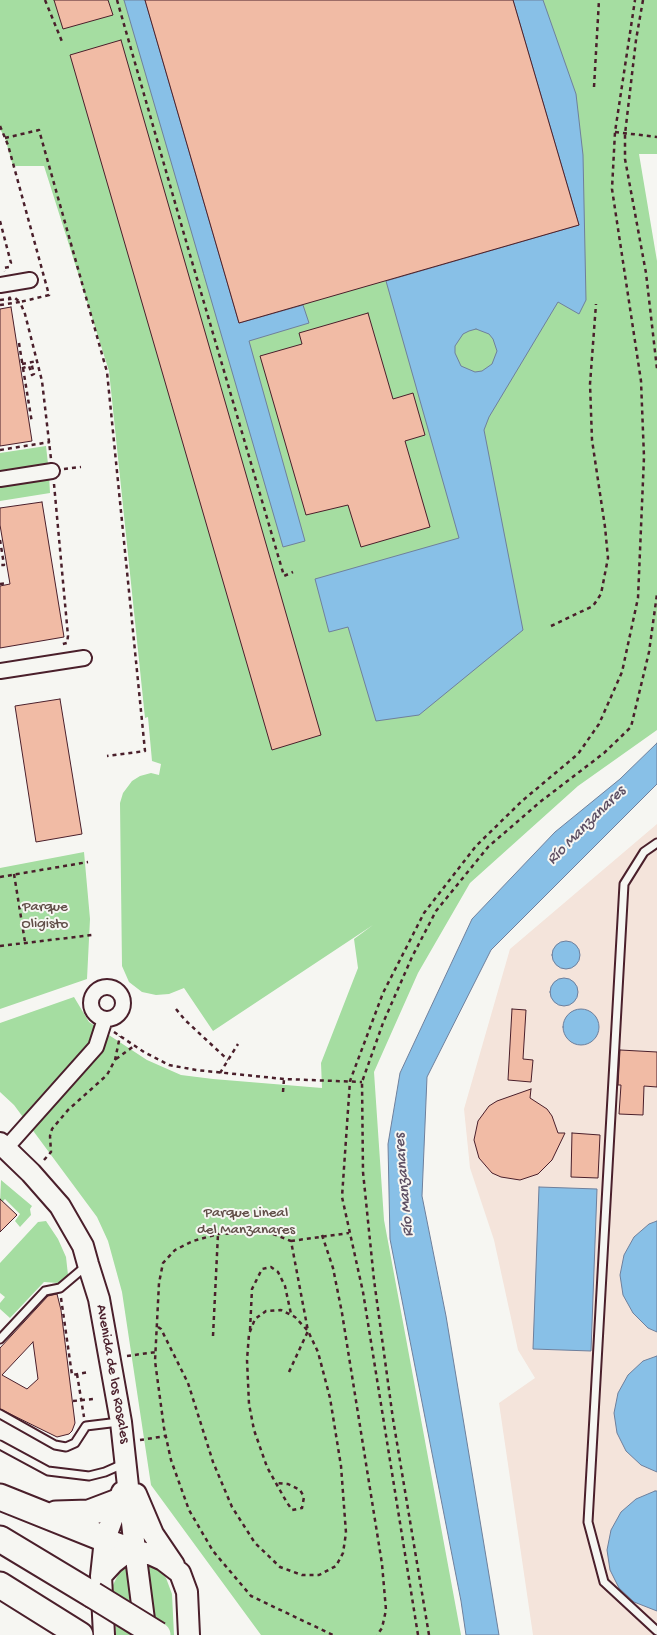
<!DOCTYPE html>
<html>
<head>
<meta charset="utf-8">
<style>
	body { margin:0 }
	canvas { display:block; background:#f6f6f2 }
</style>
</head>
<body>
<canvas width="657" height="1635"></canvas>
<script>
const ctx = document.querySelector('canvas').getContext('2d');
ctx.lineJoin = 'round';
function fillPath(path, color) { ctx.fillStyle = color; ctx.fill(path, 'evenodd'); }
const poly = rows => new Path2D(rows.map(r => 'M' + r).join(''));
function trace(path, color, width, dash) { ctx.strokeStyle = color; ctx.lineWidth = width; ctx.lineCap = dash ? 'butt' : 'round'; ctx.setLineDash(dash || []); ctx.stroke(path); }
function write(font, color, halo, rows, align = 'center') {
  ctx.font = font + ' "Gochi Hand",sans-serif'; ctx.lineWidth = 4; ctx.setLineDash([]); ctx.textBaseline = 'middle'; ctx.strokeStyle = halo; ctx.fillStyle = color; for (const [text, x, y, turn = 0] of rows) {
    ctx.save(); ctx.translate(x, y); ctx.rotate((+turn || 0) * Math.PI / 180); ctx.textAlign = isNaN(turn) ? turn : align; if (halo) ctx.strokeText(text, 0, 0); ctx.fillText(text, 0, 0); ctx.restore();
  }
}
fillPath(poly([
	[657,824,657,1635,533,1635,499,1403,535,1378,518,1350,494,1240,470,1168,464,1109,510,949]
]), '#f4e4db');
fillPath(poly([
	[0,0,657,0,657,154,639,154,657,261,657,730,578,786,470,883,418,973,374,1072,384,1220,461,1635,261,1635,151,1485,122,1292,108,1241,97,1217,14,1105,0,1092,0,1023,74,997,89,1022,147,1060,181,1075,213,1079,322,1088,321,1063,358,968,354,939,373,925,213,1031,184,988,169,994,156,995,142,992,129,982,122,966,120,803,123,793,132,781,140,776,151,773,159,775,161,764,152,761,148,717,145,718,109,371,44,166,13,166,5,138,0,129],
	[46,446,48,464,0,472,0,453],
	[49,475,50,493,0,501,0,483],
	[84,852,90,919,87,979,0,1009,0,868],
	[1,1180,32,1206,30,1209,31,1215,20,1227,15,1221,20,1214,5,1199,0,1204],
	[46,1221,58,1239,66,1257,68,1275,58,1283,44,1282,10,1318,0,1309,0,1303,5,1297,0,1293,0,1263,38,1222],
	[128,1564,136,1635,116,1635,113,1585,122,1567],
	[147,1564,160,1570,166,1578,172,1594,174,1635,156,1635]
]), '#a5dda1');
const water = poly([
	[124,0,145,0,239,323,303,305,309,323,249,341,305,541,283,547,124,0],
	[513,0,543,0,576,94,583,155,586,300,579,314,558,302,489,417,484,430,523,630,419,715,376,721,348,627,329,632,315,579,459,538,386,281,579,225,513,0],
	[476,329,489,334,493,339,497,351,492,364,482,371,475,372,461,366,455,353,455,346,463,334,469,331,476,329],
	[657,743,657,784,491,950,427,1077,422,1196,446,1316,499,1635,466,1635,461,1601,390,1239,388,1144,400,1073,472,919,555,832,620,779,657,743],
	'552 955a14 14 0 1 1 28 0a14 14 0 1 1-28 0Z',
	'550 992a14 14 0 1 1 28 0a14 14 0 1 1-28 0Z',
	'563 1027a18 18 0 1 1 36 0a18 18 0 1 1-36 0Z',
	[539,1187,597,1189,591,1351,533,1349,539,1187],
	[657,1221,657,1332,648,1328,633,1313,623,1295,620,1275,624,1255,634,1237,649,1224,657,1221],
	[657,1356,657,1472,641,1465,626,1451,617,1433,614,1413,618,1393,628,1375,643,1361,657,1356],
	[655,1491,657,1491,657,1611,634,1602,619,1588,610,1570,607,1550,611,1530,621,1512,636,1499,655,1491]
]);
fillPath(water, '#88c0e7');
trace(water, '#6f809c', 1);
const building = poly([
	[54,0,108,0,113,15,63,29,54,0],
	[145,0,513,0,579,225,239,323,145,0],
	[121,40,321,735,272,750,70,55,121,40],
	[11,307,32,441,0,446,0,309,11,307],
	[368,313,393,399,413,393,425,435,405,441,430,527,361,547,348,505,306,515,260,356,302,344,299,333,368,313],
	[42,502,64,637,0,648,0,586,10,584,0,525,0,508,42,502],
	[60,699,82,834,36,842,15,706,60,699],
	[512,1009,526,1010,523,1059,533,1060,531,1082,508,1080,512,1009],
	[620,1050,657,1052,657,1087,644,1086,643,1115,619,1114,621,1085,618,1085,620,1050],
	[531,1089,530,1098,547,1109,552,1116,558,1133,565,1133,552,1160,538,1174,520,1180,501,1177,492,1173,479,1158,474,1140,478,1121,489,1106,497,1101,531,1089],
	[572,1133,600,1135,598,1178,571,1177,572,1133],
	[0,1199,17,1215,0,1232,0,1199],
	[57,1294,61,1310,75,1423,72,1431,69,1434,57,1437,0,1409,0,1348,48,1296,57,1294],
	[33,1342,38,1379,27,1389,2,1375,33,1342]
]);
fillPath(building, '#f1bba5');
trace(building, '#4a1f2b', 1);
const lane = poly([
	[657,843,644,852,624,884,588,1522,604,1582,657,1631],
	[0,1339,45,1291,60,1288,86,1266],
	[0,1414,55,1445,66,1447,75,1443,86,1426,119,1422],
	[0,1445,48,1471,89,1476,105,1472,123,1464]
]);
const street = poly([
	[0,285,30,280],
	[0,479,52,471],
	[0,671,84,658],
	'91 1003a16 16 0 1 1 32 0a16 16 0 1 1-32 0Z',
	[6,1148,96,1047,105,1019]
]);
const secondary = poly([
	[0,1143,31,1173,60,1206,83,1246,88,1264,99,1299,121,1422,135,1550,146,1635],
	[136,1494,153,1534,174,1565],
	[105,1539,135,1550,152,1555,163,1560,180,1573,187,1592,189,1635],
	[101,1576,105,1539,122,1492],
	[104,1635,101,1576,113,1563,127,1552,135,1550]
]);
const highway = poly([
	[0,1497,105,1539],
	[56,1514,89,1513,118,1502],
	[0,1539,93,1595],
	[0,1585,80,1635]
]);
trace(lane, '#4a1f2b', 11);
trace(street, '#4a1f2b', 18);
trace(secondary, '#4a1f2b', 24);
trace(highway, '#4a1f2b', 29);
trace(poly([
	[45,0,63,44],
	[117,0,188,248,284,576,293,572],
	[643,0,636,40,625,134,625,159,646,273,657,369],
	[594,87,599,0],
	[0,126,8,145,49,295,20,302,15,298,10,299,9,296],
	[615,132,657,137],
	[5,138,39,130,107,372,145,751,107,756],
	[0,221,11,263,9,267,4,268,5,271],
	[0,300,10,299],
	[0,305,20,302,25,314,42,381,51,459],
	[19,343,23,368,29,366,32,375,34,374,31,362],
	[22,364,37,361],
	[23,368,32,423],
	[0,450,50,442],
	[64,469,81,467],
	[54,484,68,636,67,643,59,645],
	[0,540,4,565,0,565],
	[0,584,8,583],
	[551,626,593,606,601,594,608,558,605,527,592,440,590,384,596,304],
	[14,874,25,942],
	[0,877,88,862],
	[0,946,92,935],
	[176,1009,185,1020,228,1060],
	[114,1032,144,1052,169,1065,196,1070,284,1079,362,1082],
	[116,1059,134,1046],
	[220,1073,238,1044],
	[283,1092,284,1079],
	[44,1160,51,1152,50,1136,52,1129,68,1110,107,1075,115,1060,120,1036],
	[322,1235,333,1268,342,1313,382,1564,386,1610,382,1628,377,1635],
	[291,1241,349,1233],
	[61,1298,72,1375,89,1372],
	[158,1327,161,1329,188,1383,213,1462,232,1507,255,1543,280,1567,302,1575,319,1575,336,1566,343,1553,346,1533,341,1466,330,1398,318,1352,308,1331,295,1317,281,1310,266,1311,255,1319,249,1334,247,1360,249,1404,254,1430,267,1467,286,1501,292,1510,302,1508,304,1497,300,1490,288,1484,276,1483],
	[250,1330,252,1289,262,1269,271,1267,278,1272,285,1286,291,1314],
	[213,1336,218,1234],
	[127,1356,156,1352],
	[289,1372,308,1331,291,1241,268,1232,218,1234,193,1241,175,1250,163,1263,159,1283,155,1361,164,1428,171,1460,189,1510,213,1551,251,1596,333,1635],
	[77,1374,84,1417],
	[73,1401,94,1399],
	[140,1440,166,1436],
	[418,1635,363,1292,342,1197,350,1081,383,993,424,913,476,846,522,801,578,754,599,724,622,672,638,598,644,457,641,381,612,189,615,132,635,0],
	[429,1635,393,1419,374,1280,363,1172,362,1082,383,1023,412,957,436,911,488,847,540,802,604,753,631,727,649,652,657,594]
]), '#4a1f2b', 2.5, [4, 4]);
trace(lane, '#f6f6f2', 7);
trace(street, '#f6f6f2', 14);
trace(secondary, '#f6f6f2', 20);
trace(highway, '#f6f6f2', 25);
const highwayBridge = poly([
	[93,1595,158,1635]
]);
trace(highwayBridge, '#4a1f2b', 29, []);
trace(highwayBridge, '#f6f6f2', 25);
write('15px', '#614e48', '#f6f6f2', [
	["Parque",45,908],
	["Oligisto",45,925],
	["Parque Lineal",246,1214],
	["del Manzanares",246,1231]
]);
write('15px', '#4a1f2b', '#f6f6f2', [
	["Avenida de los Rosales",112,1374,80]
]);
write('italic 16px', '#5d4f63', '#f6f6f2', [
	["Río Manzanares",587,826,-45],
	["Río Manzanares",405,1185,-95]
]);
</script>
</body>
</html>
